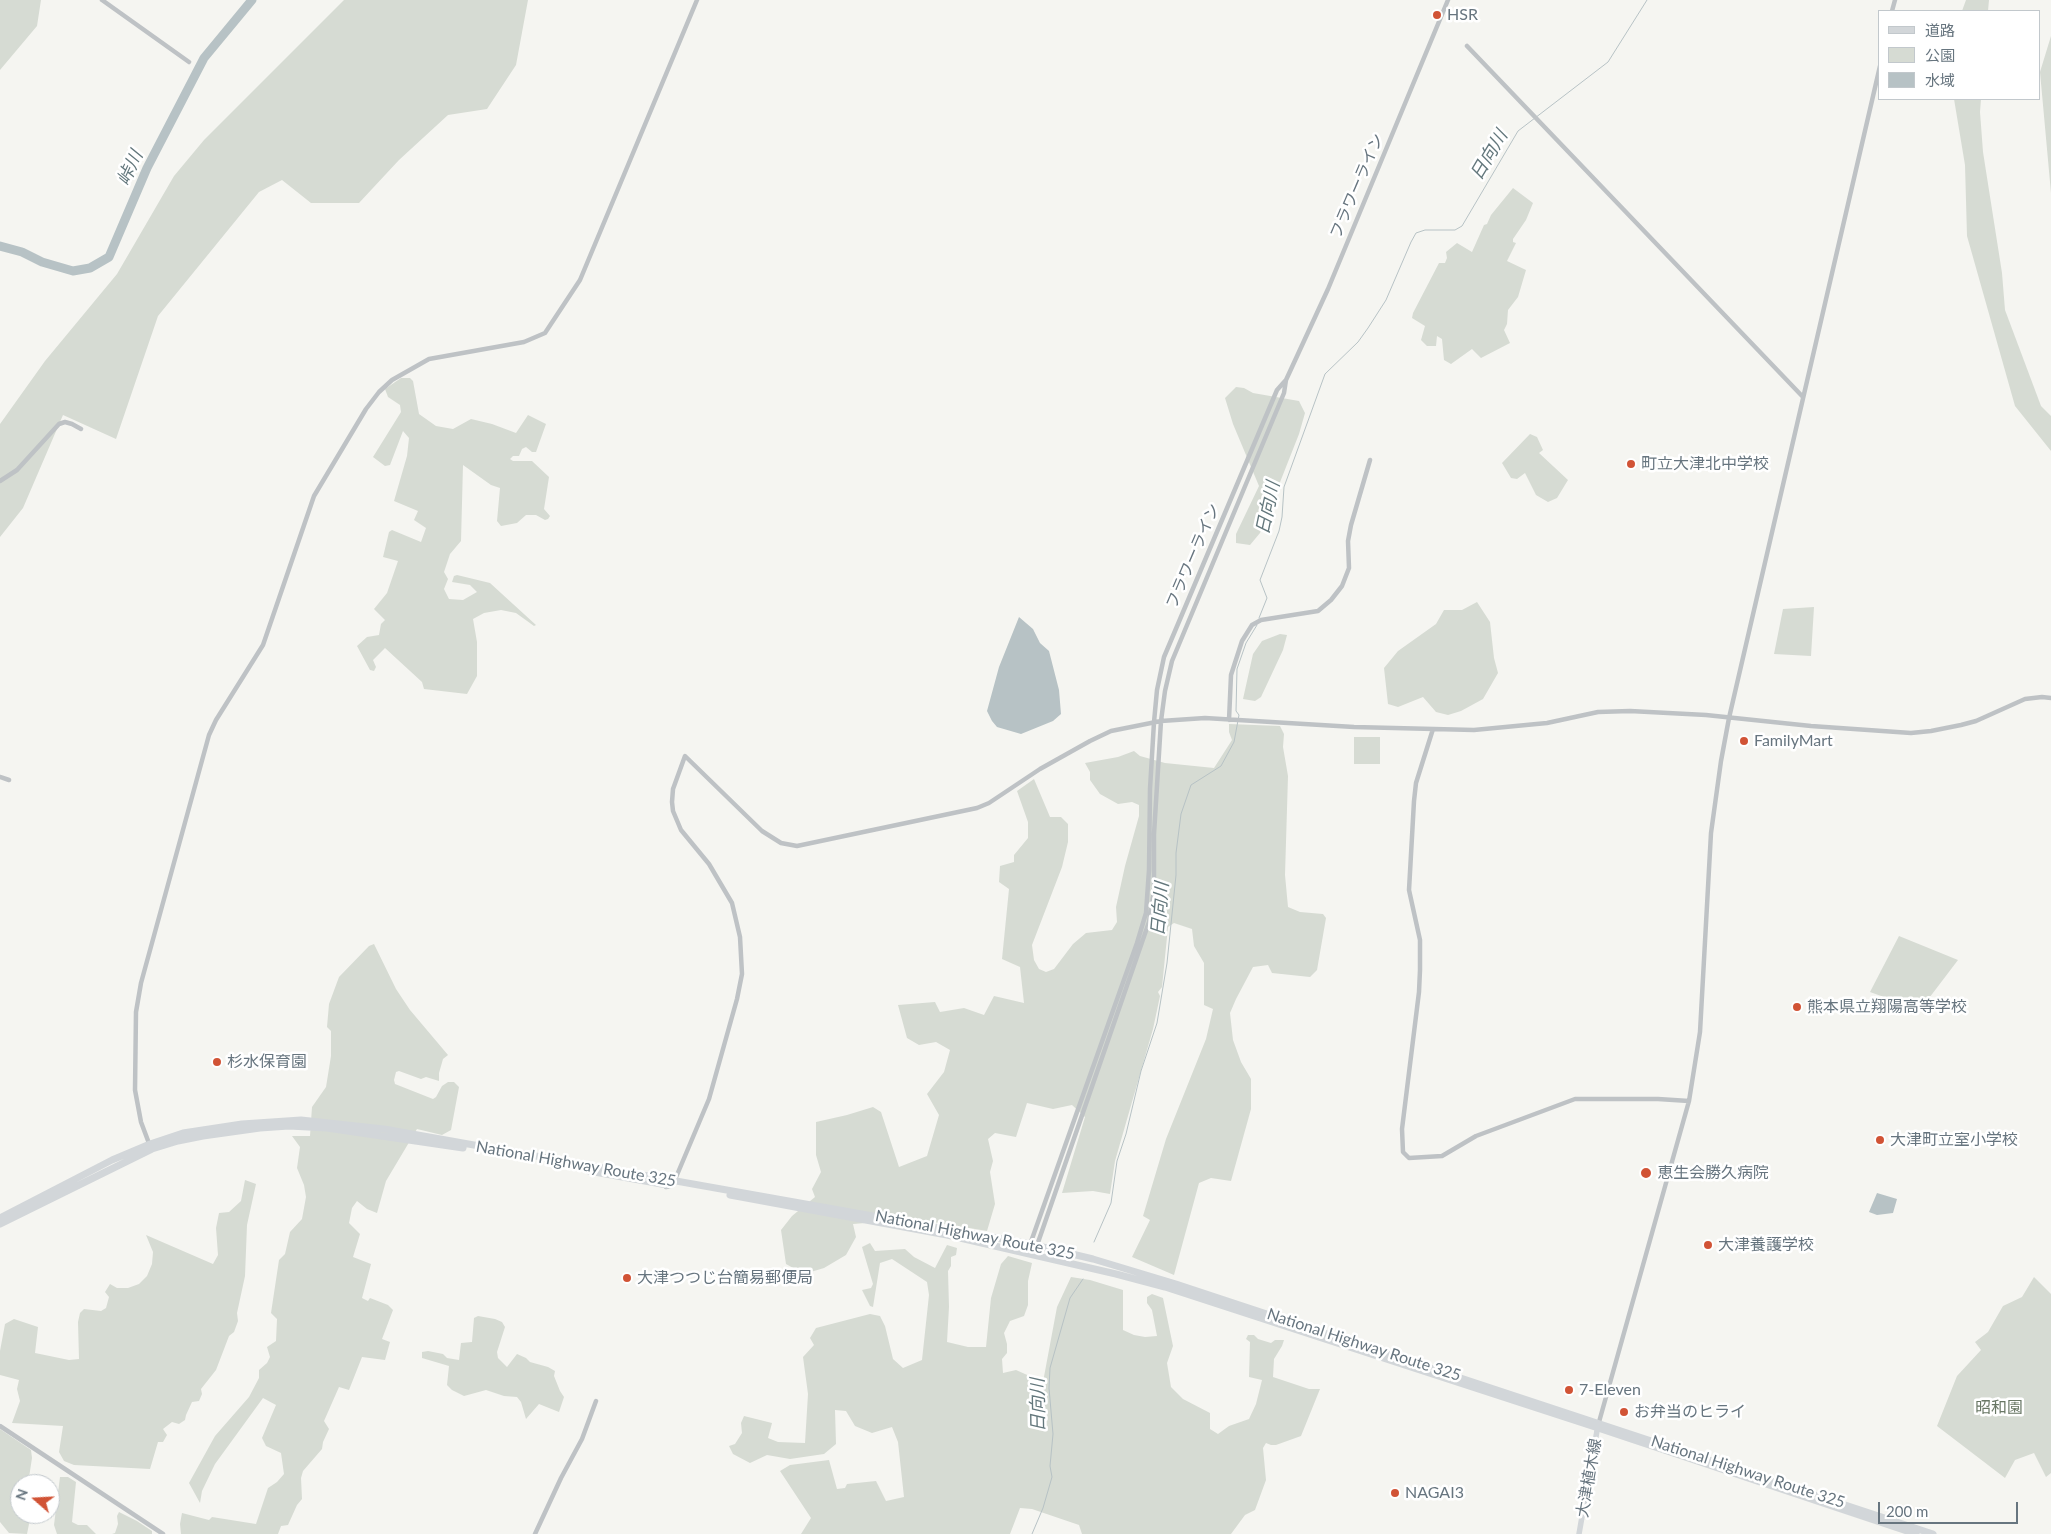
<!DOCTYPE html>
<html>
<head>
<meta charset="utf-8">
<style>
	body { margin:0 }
	#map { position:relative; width:2051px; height:1534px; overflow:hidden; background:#f5f5f1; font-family:Lato,"Noto Sans JP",sans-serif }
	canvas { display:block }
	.legend { position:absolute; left:1878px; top:10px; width:162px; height:90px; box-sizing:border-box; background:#fff; border:1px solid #c2c8cc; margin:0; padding:6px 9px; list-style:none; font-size:15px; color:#67757f }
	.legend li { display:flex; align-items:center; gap:10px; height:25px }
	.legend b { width:25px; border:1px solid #c2c8cc }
	.north { position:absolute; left:10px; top:1474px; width:50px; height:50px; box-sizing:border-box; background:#fff; border:1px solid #c2c8cc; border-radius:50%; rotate:289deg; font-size:14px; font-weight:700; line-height:20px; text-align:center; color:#67757f }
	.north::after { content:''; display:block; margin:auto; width:18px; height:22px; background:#d15335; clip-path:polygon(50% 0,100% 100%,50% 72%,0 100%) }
	.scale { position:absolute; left:1878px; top:1502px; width:140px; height:22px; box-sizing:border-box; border:2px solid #67757f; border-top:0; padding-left:6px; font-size:15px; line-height:18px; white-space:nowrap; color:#67757f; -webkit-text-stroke:4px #fff; paint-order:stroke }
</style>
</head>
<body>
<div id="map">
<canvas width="2051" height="1534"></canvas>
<ul class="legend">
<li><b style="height:6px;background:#d2d6d9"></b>道路</li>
<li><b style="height:14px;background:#d6dbd3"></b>公園</li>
<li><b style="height:14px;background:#b7c2c5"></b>水域</li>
</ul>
<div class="north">N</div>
<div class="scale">200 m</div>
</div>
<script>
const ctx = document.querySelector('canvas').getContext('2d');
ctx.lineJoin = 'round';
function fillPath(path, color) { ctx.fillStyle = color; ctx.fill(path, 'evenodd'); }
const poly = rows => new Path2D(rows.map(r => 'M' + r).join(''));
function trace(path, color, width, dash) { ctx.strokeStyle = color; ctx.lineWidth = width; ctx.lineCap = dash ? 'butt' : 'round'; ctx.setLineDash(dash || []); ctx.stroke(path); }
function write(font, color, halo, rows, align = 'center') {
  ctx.font = font + ' Lato,"Noto Sans JP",sans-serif'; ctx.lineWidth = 5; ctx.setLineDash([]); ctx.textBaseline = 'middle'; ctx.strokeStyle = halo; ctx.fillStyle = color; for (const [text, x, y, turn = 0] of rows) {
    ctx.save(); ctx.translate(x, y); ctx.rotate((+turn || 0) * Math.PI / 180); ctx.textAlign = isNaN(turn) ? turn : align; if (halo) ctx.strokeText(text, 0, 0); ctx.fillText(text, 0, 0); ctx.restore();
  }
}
fillPath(poly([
	[0,0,41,0,37,26,0,70],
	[344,0,528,0,516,65,487,109,448,115,399,160,359,203,311,203,282,180,259,192,158,316,116,439,63,415,23,508,0,537,0,424,45,361,117,274,174,176,204,140],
	[1966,0,1989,0,1988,11,1962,11],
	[2051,36,2051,193,2040,72],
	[1954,99,1981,99,1980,112,1983,152,2002,273,2005,310,2041,406,2051,416,2051,451,2015,406,1967,236,1965,165],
	[1513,188,1533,203,1526,220,1513,239,1513,242,1516,243,1507,261,1526,270,1518,297,1508,310,1507,324,1504,330,1510,343,1481,358,1472,349,1451,364,1444,360,1442,339,1437,336,1436,346,1427,346,1421,340,1425,326,1412,318,1413,313,1439,263,1445,263,1447,258,1446,252,1457,243,1472,252,1484,225,1487,224,1491,215],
	[401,378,410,378,413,381,419,414,436,426,453,429,471,419,492,424,516,433,528,415,546,424,536,452,532,452,526,447,522,449,519,456,513,456,510,459,513,461,532,461,549,477,544,509,550,516,548,519,545,520,536,515,526,515,517,523,501,526,497,521,500,488,491,485,463,465,461,541,450,554,444,572,448,579,444,589,449,599,463,600,477,592,470,585,452,582,454,576,457,575,490,583,536,625,534,626,516,613,501,610,484,613,473,619,477,642,477,676,467,694,424,689,422,682,385,648,373,660,376,667,374,671,370,670,357,646,367,637,379,635,381,624,385,620,374,609,387,593,398,561,383,557,389,532,392,530,421,542,426,528,414,520,418,511,394,501,407,456,409,438,403,431,390,465,385,466,373,457,401,412,400,405,388,397,385,389],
	[1236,387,1244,388,1253,393,1299,401,1305,413,1299,434,1260,533,1250,545,1236,543,1236,534,1259,486,1233,424,1225,398],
	[1530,434,1537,437,1543,450,1539,453,1568,480,1557,498,1548,502,1536,495,1525,473,1517,479,1511,478,1502,463],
	[1477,602,1490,622,1494,658,1498,673,1483,699,1461,711,1448,715,1436,712,1423,697,1398,707,1388,704,1384,668,1398,651,1436,624,1444,610,1462,610],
	[1814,607,1811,656,1774,654,1783,609],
	[1280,634,1287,635,1283,650,1261,697,1255,701,1243,699,1253,654,1262,641],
	[1229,724,1280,726,1284,734,1283,747,1288,776,1285,875,1288,907,1300,912,1323,914,1326,918,1317,970,1310,977,1272,973,1268,965,1253,967,1236,999,1230,1013,1233,1040,1241,1062,1251,1079,1251,1109,1231,1181,1211,1178,1199,1183,1174,1275,1132,1257,1150,1220,1143,1216,1166,1139,1206,1039,1213,1009,1204,1005,1204,963,1194,946,1192,929,1174,923,1168,927,1162,987,1158,992,1160,996,1153,1029,1115,1161,1110,1194,1093,1191,1062,1193,1085,1117,1072,1105,1053,1109,1027,1103,1016,1137,995,1133,988,1139,993,1161,990,1172,995,1204,987,1231,903,1217,878,1222,853,1224,856,1237,846,1255,824,1268,804,1274,786,1264,781,1230,792,1216,815,1197,812,1189,821,1172,816,1155,816,1122,847,1115,873,1107,881,1112,899,1167,927,1156,939,1115,927,1094,944,1072,950,1050,936,1042,919,1045,907,1038,898,1005,935,1002,940,1012,964,1008,984,1015,994,996,1024,1003,1020,967,1002,959,1009,889,999,882,1000,866,1014,862,1014,855,1028,838,1028,822,1017,791,1034,779,1050,817,1061,817,1068,824,1068,842,1062,867,1032,945,1034,960,1039,969,1046,972,1054,969,1073,944,1086,933,1112,930,1117,922,1116,907,1125,866,1139,816,1139,805,1132,802,1118,804,1100,794,1090,780,1090,772,1085,763,1118,757,1134,751,1140,756,1165,763,1214,768,1232,740,1229,732],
	[1354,737,1380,737,1380,764,1354,764],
	[1899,936,1958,960,1920,1010,1870,992],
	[374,944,396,989,410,1010,448,1055,443,1059,439,1073,439,1081,426,1077,421,1079,399,1071,396,1072,394,1080,395,1084,433,1099,436,1097,442,1086,448,1082,454,1082,459,1087,451,1130,442,1135,417,1129,386,1181,377,1213,367,1209,357,1201,352,1208,349,1223,360,1234,353,1257,371,1264,362,1298,368,1301,370,1298,388,1305,393,1310,382,1339,390,1342,385,1360,362,1357,349,1390,339,1387,324,1421,329,1429,323,1442,322,1449,303,1471,301,1478,302,1499,297,1505,288,1525,281,1526,278,1534,181,1534,180,1524,182,1513,209,1520,212,1517,256,1524,268,1488,277,1482,284,1474,281,1453,266,1446,262,1438,276,1405,263,1398,215,1464,202,1491,200,1503,189,1483,215,1436,249,1397,259,1378,259,1370,267,1363,270,1357,267,1347,276,1341,277,1319,271,1313,279,1260,285,1254,290,1232,302,1219,306,1197,304,1185,297,1168,300,1147,292,1136,310,1136,312,1107,326,1087,331,1056,331,1031,327,1027,329,1004,339,977,369,946],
	[245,1180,256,1184,247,1225,245,1276,237,1313,238,1321,234,1332,229,1336,216,1370,201,1389,202,1394,199,1401,192,1402,186,1415,185,1420,179,1424,172,1422,163,1429,167,1435,163,1442,158,1442,150,1469,74,1465,64,1461,59,1452,63,1426,12,1423,20,1401,17,1389,19,1380,0,1375,0,1351,5,1324,14,1319,38,1327,35,1353,69,1360,79,1359,78,1322,80,1313,84,1309,101,1311,106,1308,109,1297,105,1292,110,1284,117,1288,128,1288,139,1284,147,1276,152,1264,153,1252,146,1235,213,1264,218,1255,216,1228,219,1213,229,1212,241,1201],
	[870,1243,875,1251,905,1249,914,1257,935,1268,947,1245,957,1248,956,1255,951,1257,951,1266,948,1271,949,1307,947,1342,968,1347,986,1347,991,1298,1001,1264,1008,1256,1032,1263,1028,1281,1028,1305,1024,1316,1010,1321,1004,1333,1007,1344,1007,1353,1002,1359,1003,1373,1016,1370,1043,1382,1057,1307,1071,1277,1090,1280,1123,1290,1123,1330,1134,1335,1145,1337,1157,1336,1152,1310,1147,1303,1147,1297,1152,1294,1163,1298,1173,1346,1167,1363,1171,1387,1183,1399,1210,1413,1210,1429,1218,1434,1229,1426,1249,1419,1256,1404,1262,1380,1249,1377,1250,1342,1246,1339,1248,1335,1254,1335,1258,1339,1271,1343,1275,1340,1284,1340,1282,1346,1274,1359,1273,1377,1309,1389,1320,1389,1301,1436,1276,1445,1271,1445,1266,1443,1263,1448,1266,1480,1255,1510,1245,1515,1231,1534,1082,1534,1079,1525,1032,1509,1020,1508,1010,1534,801,1534,811,1518,780,1471,790,1465,829,1460,837,1489,845,1488,847,1484,876,1481,886,1501,904,1497,898,1442,892,1427,872,1433,855,1426,846,1411,835,1410,836,1444,824,1454,790,1459,767,1455,750,1463,733,1454,729,1446,735,1444,742,1433,741,1423,744,1416,772,1423,768,1438,778,1442,805,1443,808,1394,803,1357,814,1345,810,1338,816,1328,870,1314,880,1316,885,1326,893,1359,903,1368,922,1360,929,1295,927,1282,892,1259,880,1263,873,1307,870,1306,862,1290,871,1288,873,1284,862,1247],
	[2034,1277,2051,1294,2051,1473,2046,1477,2034,1453,2015,1460,2005,1478,1937,1426,1957,1376,1981,1350,1975,1342,1988,1332,2003,1306,2022,1297],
	[478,1316,495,1319,502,1322,505,1327,497,1352,498,1358,507,1367,517,1354,526,1358,530,1362,548,1367,555,1371,554,1376,560,1391,564,1397,559,1412,539,1404,526,1419,521,1402,517,1397,504,1396,486,1390,464,1396,452,1390,447,1385,449,1366,422,1358,422,1352,428,1351,443,1354,447,1358,459,1360,461,1343,472,1342,474,1318],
	[0,1429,31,1450,32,1458,28,1484,20,1484,20,1514,31,1514,27,1534,9,1533,0,1522],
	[60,1477,68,1477,76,1482,72,1522,78,1525,87,1525,96,1534,57,1534,54,1525],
	[119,1512,137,1521,152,1531,152,1534,112,1534,115,1533,118,1524,117,1516]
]), '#d6dbd3');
fillPath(poly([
	[1019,617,1033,629,1040,643,1049,651,1059,690,1061,714,1053,721,1021,734,997,727,992,721,987,711,999,667],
	[1877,1193,1897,1199,1893,1213,1877,1215,1869,1212]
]), '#b7c2c5');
trace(poly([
	[1259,618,1267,598,1260,580,1279,531,1282,517,1284,487,1325,374,1358,342,1368,328,1386,300,1411,242,1416,233,1425,230,1455,230,1462,226,1518,131,1608,62,1647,0],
	[1094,1242,1111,1203,1117,1161,1126,1134,1141,1071,1157,1023,1167,963,1176,875,1176,853,1181,814,1191,785,1221,766,1234,742,1239,715,1236,711,1237,669,1246,643,1257,625],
	[1032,1534,1043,1508,1052,1477,1050,1466,1053,1434,1049,1388,1050,1368,1070,1298,1083,1279]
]), '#b7c2c5', 1);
trace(poly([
	[0,246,22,252,42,262,73,271,90,268,109,257,147,168,204,58,252,0]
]), '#b7c2c5', 9);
trace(poly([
	[102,0,189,62],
	[1892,11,1895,0],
	[1467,46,1803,397],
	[0,481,17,470,59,424,65,422,72,424,81,429],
	[1229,720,1231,675,1242,641,1252,625,1261,620,1318,611,1331,600,1342,586,1349,568,1348,541,1351,525,1370,460],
	[1433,729,1416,783,1414,801,1409,890,1420,940,1420,970,1419,992,1402,1129,1403,1152,1409,1158,1442,1156,1476,1136,1575,1099,1658,1099,1689,1101],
	[0,777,9,780],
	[150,1146,141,1122,135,1090,136,1012,141,983,209,735,216,720,263,645,314,496,366,409,379,392,392,380,429,359,524,342,545,333,580,280,697,0],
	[666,1187,671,1186,674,1182,709,1099,737,999,742,974,740,937,732,903,709,864,681,830,673,811,672,802,673,789,685,756,762,831,781,843,797,846,977,808,989,803,1040,769,1090,741,1111,731,1161,721,1205,718,1354,727,1474,730,1547,723,1598,712,1630,711,1706,715,1811,726,1911,733,1931,731,1961,725,1976,721,2025,699,2042,697,2051,698],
	[1027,1253,1137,943,1146,913,1149,870,1150,789,1154,722,1157,690,1164,657,1277,390,1285,381],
	[1034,1254,1149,922,1154,891,1154,834,1161,721,1165,691,1172,661,1284,393,1286,380,1328,289,1448,0],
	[1599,1422,1689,1101,1700,1032,1711,833,1721,761,1729,718,1880,66],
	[0,1426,163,1534],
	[535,1534,561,1478,582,1439,596,1401]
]), '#bec2c5', 4.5);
trace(poly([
	[1579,1534,1598,1425]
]), '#d2d6d9', 5.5);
trace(poly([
	[589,1171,667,1185],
	[730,1195,947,1235,1116,1274,1165,1287,1598,1428,1916,1534],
	[0,1218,112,1160,150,1144,183,1133,242,1124,301,1120,384,1129,1030,1244,1093,1259,1176,1284,1933,1534],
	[0,1224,152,1149,178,1141,203,1136,260,1128,289,1126,327,1128,463,1148]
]), '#d2d6d9', 7);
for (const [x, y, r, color] of [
	[1437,15,5,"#d15335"],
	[1631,464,5,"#d15335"],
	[1744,741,5,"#d15335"],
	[1797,1007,5,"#d15335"],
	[217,1062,5,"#d15335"],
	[1880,1140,5,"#d15335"],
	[1646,1173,6,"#d15335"],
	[1708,1245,5,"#d15335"],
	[627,1278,5,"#d15335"],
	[1569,1390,5,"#d15335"],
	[1624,1412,5,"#d15335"],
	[1395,1493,5,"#d15335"]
]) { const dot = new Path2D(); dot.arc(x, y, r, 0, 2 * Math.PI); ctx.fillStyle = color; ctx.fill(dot); trace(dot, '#fff', 2); }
write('16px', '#67757f', '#fff', [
	["HSR",1447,15],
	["町立大津北中学校",1641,464],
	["FamilyMart",1754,741],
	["熊本県立翔陽高等学校",1807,1007],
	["杉水保育園",227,1062],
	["大津町立室小学校",1890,1140],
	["恵生会勝久病院",1657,1173],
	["大津養護学校",1718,1245],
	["大津つつじ台簡易郵便局",637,1278],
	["7-Eleven",1579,1390],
	["お弁当のヒライ",1634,1412],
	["NAGAI3",1405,1493]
], 'left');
write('16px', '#67757f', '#fff', [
	["フラワーライン",1357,186,-67],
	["フラワーライン",1193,556,-67],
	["National Highway Route 325",576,1164,10],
	["National Highway Route 325",975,1235,11],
	["National Highway Route 325",1364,1345,18],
	["National Highway Route 325",1748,1472,18],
	["大津植木線",1589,1478,-80]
]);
write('16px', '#697765', '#fff', [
	["昭和園",1999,1408]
]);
write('italic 18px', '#63777c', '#fff', [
	["日向川",1489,155,-59],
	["峠川",130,168,-65],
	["日向川",1268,508,-78],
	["日向川",1160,909,-85],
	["日向川",1038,1405,-91]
]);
</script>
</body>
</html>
